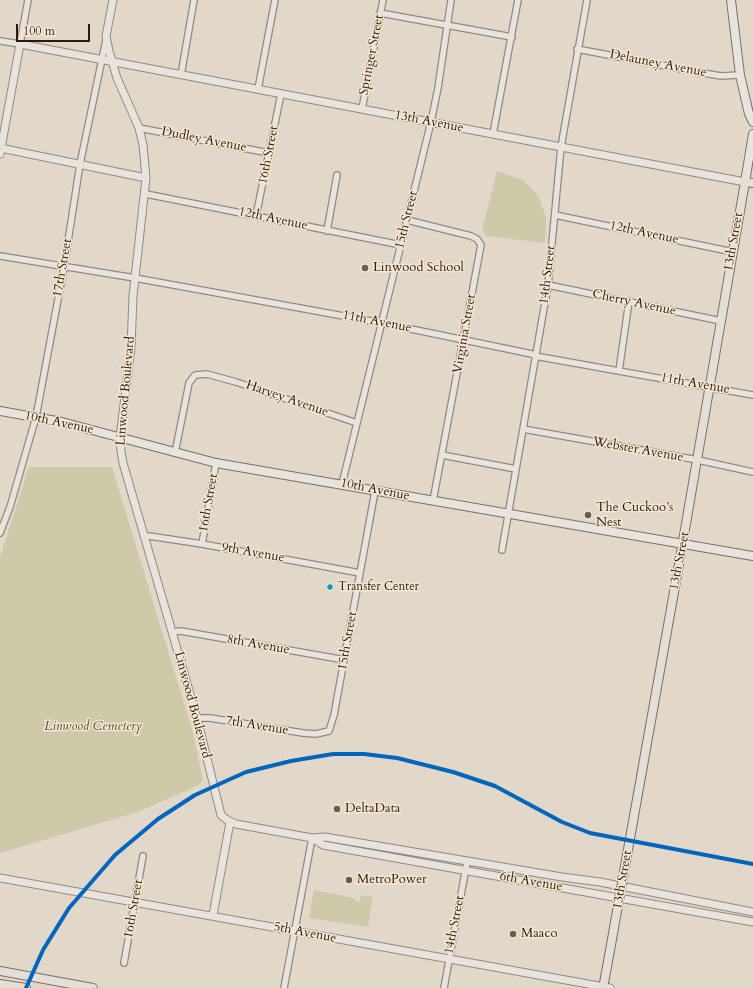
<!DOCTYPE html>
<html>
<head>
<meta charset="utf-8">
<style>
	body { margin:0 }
	#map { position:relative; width:753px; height:988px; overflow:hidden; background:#e2d8ca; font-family:Cardo,serif }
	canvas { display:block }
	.scale { position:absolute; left:16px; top:24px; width:74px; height:18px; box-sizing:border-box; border:2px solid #301902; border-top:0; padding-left:5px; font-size:12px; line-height:14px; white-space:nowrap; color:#301902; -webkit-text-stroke:3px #f3e7d5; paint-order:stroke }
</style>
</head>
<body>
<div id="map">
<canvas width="753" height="988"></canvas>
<div class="scale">100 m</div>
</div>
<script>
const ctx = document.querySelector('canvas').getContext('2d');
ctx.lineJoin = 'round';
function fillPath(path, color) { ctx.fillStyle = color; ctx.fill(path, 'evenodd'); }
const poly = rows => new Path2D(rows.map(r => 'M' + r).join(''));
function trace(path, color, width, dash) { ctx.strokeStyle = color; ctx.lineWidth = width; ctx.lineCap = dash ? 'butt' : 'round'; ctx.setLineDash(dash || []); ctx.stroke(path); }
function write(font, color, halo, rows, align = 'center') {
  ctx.font = font + ' Cardo,serif'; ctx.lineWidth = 3; ctx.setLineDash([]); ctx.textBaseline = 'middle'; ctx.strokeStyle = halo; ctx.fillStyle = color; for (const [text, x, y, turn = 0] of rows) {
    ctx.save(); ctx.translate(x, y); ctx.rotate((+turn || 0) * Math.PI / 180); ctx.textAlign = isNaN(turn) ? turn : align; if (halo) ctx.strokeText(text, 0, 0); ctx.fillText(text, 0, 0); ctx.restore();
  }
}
fillPath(poly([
	[497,171,523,180,538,195,546,217,545,243,486,236,482,230],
	[29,467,112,467,192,729,203,780,199,785,138,812,0,853,0,557],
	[314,890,354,898,354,900,360,901,361,895,373,897,368,927,309,918]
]), '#cecaa9');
const minor = poly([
	[380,13,512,37],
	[0,41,20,44,28,0],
	[577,49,703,73,721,76,740,75],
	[181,75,194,0],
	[258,89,275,0],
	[362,109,383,0],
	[139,128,269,153],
	[493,134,518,0],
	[146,194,401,245],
	[555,215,733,252],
	[256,216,281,94],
	[407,220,471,236,477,239,481,245,433,501],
	[327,231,337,175],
	[0,256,135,278,382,323,532,354,535,356,753,395],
	[548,285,721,321],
	[619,371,629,301],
	[523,429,698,460,753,472],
	[175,453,189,383,195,375,207,374,236,382,357,423],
	[442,455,516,469],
	[342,484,431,122,438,88,451,0],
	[0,533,10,507,36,417,64,267,80,164,106,40],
	[145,537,149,536,202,544,360,573],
	[202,544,216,463],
	[502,550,548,285,561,147,587,0],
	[172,632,181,631,345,660],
	[197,718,210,718,303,733,316,734,329,731,334,715,375,491],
	[124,963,143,856],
	[284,988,312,838],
	[444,988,467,862]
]);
const tertiary = poly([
	[113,0,106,36,109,51,117,78,139,128,143,145,146,178,133,296,131,347,120,438,121,451,123,463,197,718,221,815,227,820,236,824,312,838,325,837,562,877,600,882,753,912],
	[0,148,146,178],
	[0,154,20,44,745,182],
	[312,838,323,845,753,922],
	[0,878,610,988],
	[213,915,230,822]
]);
const secondary = poly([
	[731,0,740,75,749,114,753,122],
	[745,182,753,134],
	[0,411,62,422,216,463,753,556]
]);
const primary = poly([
	[679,564,745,182,753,183],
	[0,971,93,988],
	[0,984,26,988],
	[603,988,607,967]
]);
trace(minor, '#92897e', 8);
trace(tertiary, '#92897e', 9);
trace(secondary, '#786f64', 10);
trace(primary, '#786f64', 10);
trace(minor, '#e8e3dc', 5.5);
trace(tertiary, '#e8e3dc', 7);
trace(secondary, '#e8e3dc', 8);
trace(primary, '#e4ded6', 8);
const primaryBridge = poly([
	[607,967,679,564]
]);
trace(primaryBridge, '#786f64', 10, []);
trace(primaryBridge, '#e4ded6', 8);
trace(poly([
	[26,988,43,950,69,908,115,855,158,819,195,795,246,772,291,761,333,754,364,754,397,758,453,772,495,786,562,822,590,833,753,864]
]), '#0065bd', 4);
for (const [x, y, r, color] of [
	[365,268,4,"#6e5c48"],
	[588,515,4,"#6e5c48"],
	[330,587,3.5,"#059bba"],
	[337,809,4,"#6e5c48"],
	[349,880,4,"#6e5c48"],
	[513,934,4,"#6e5c48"]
]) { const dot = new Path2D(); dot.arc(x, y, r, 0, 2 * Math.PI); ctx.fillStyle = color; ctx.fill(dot); trace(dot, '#f3e7d5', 1.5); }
write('12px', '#301902', '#f3e7d5', [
	["Transfer Center",338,587]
], 'left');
write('13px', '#301902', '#f3e7d5', [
	["Springer Street",372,55,-79],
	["Delauney Avenue",658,64,11],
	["13th Avenue",429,122,11],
	["Dudley Avenue",204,140,11],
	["16th Street",269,155,-79],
	["12th Avenue",273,219,12],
	["15th Street",407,220,-76],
	["12th Avenue",644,233,12],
	["13th Street",734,242,-80],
	["17th Street",63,268,-80],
	["14th Street",548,275,-83],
	["Cherry Avenue",634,303,12],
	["11th Avenue",377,322,11],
	["Virginia Street",465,334,-80],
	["11th Avenue",695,384,10],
	["Linwood Boulevard",126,391,-85],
	["Harvey Avenue",287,399,19],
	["10th Avenue",59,423,12],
	["Webster Avenue",638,450,10],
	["10th Avenue",375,490,11],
	["16th Street",209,503,-80],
	["9th Avenue",253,553,10],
	["13th Street",680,561,-79],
	["15th Street",348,641,-80],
	["8th Avenue",258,645,10],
	["Linwood Boulevard",192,705,75],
	["7th Avenue",257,726,9],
	["13th Street",623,880,-80],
	["6th Avenue",531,882,10],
	["16th Street",134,909,-80],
	["14th Street",455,925,-79],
	["5th Avenue",305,933,11]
]);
write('13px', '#301902', '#f3e7d5', [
	["Linwood School",373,268],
	["The Cuckoo’s",596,508],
	["Nest",596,523],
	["DeltaData",345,809],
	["MetroPower",357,880],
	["Maaco",521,934]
], 'left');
write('italic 13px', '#5b4b2c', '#f3e7d5', [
	["Linwood Cemetery",93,727]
]);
</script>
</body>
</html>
